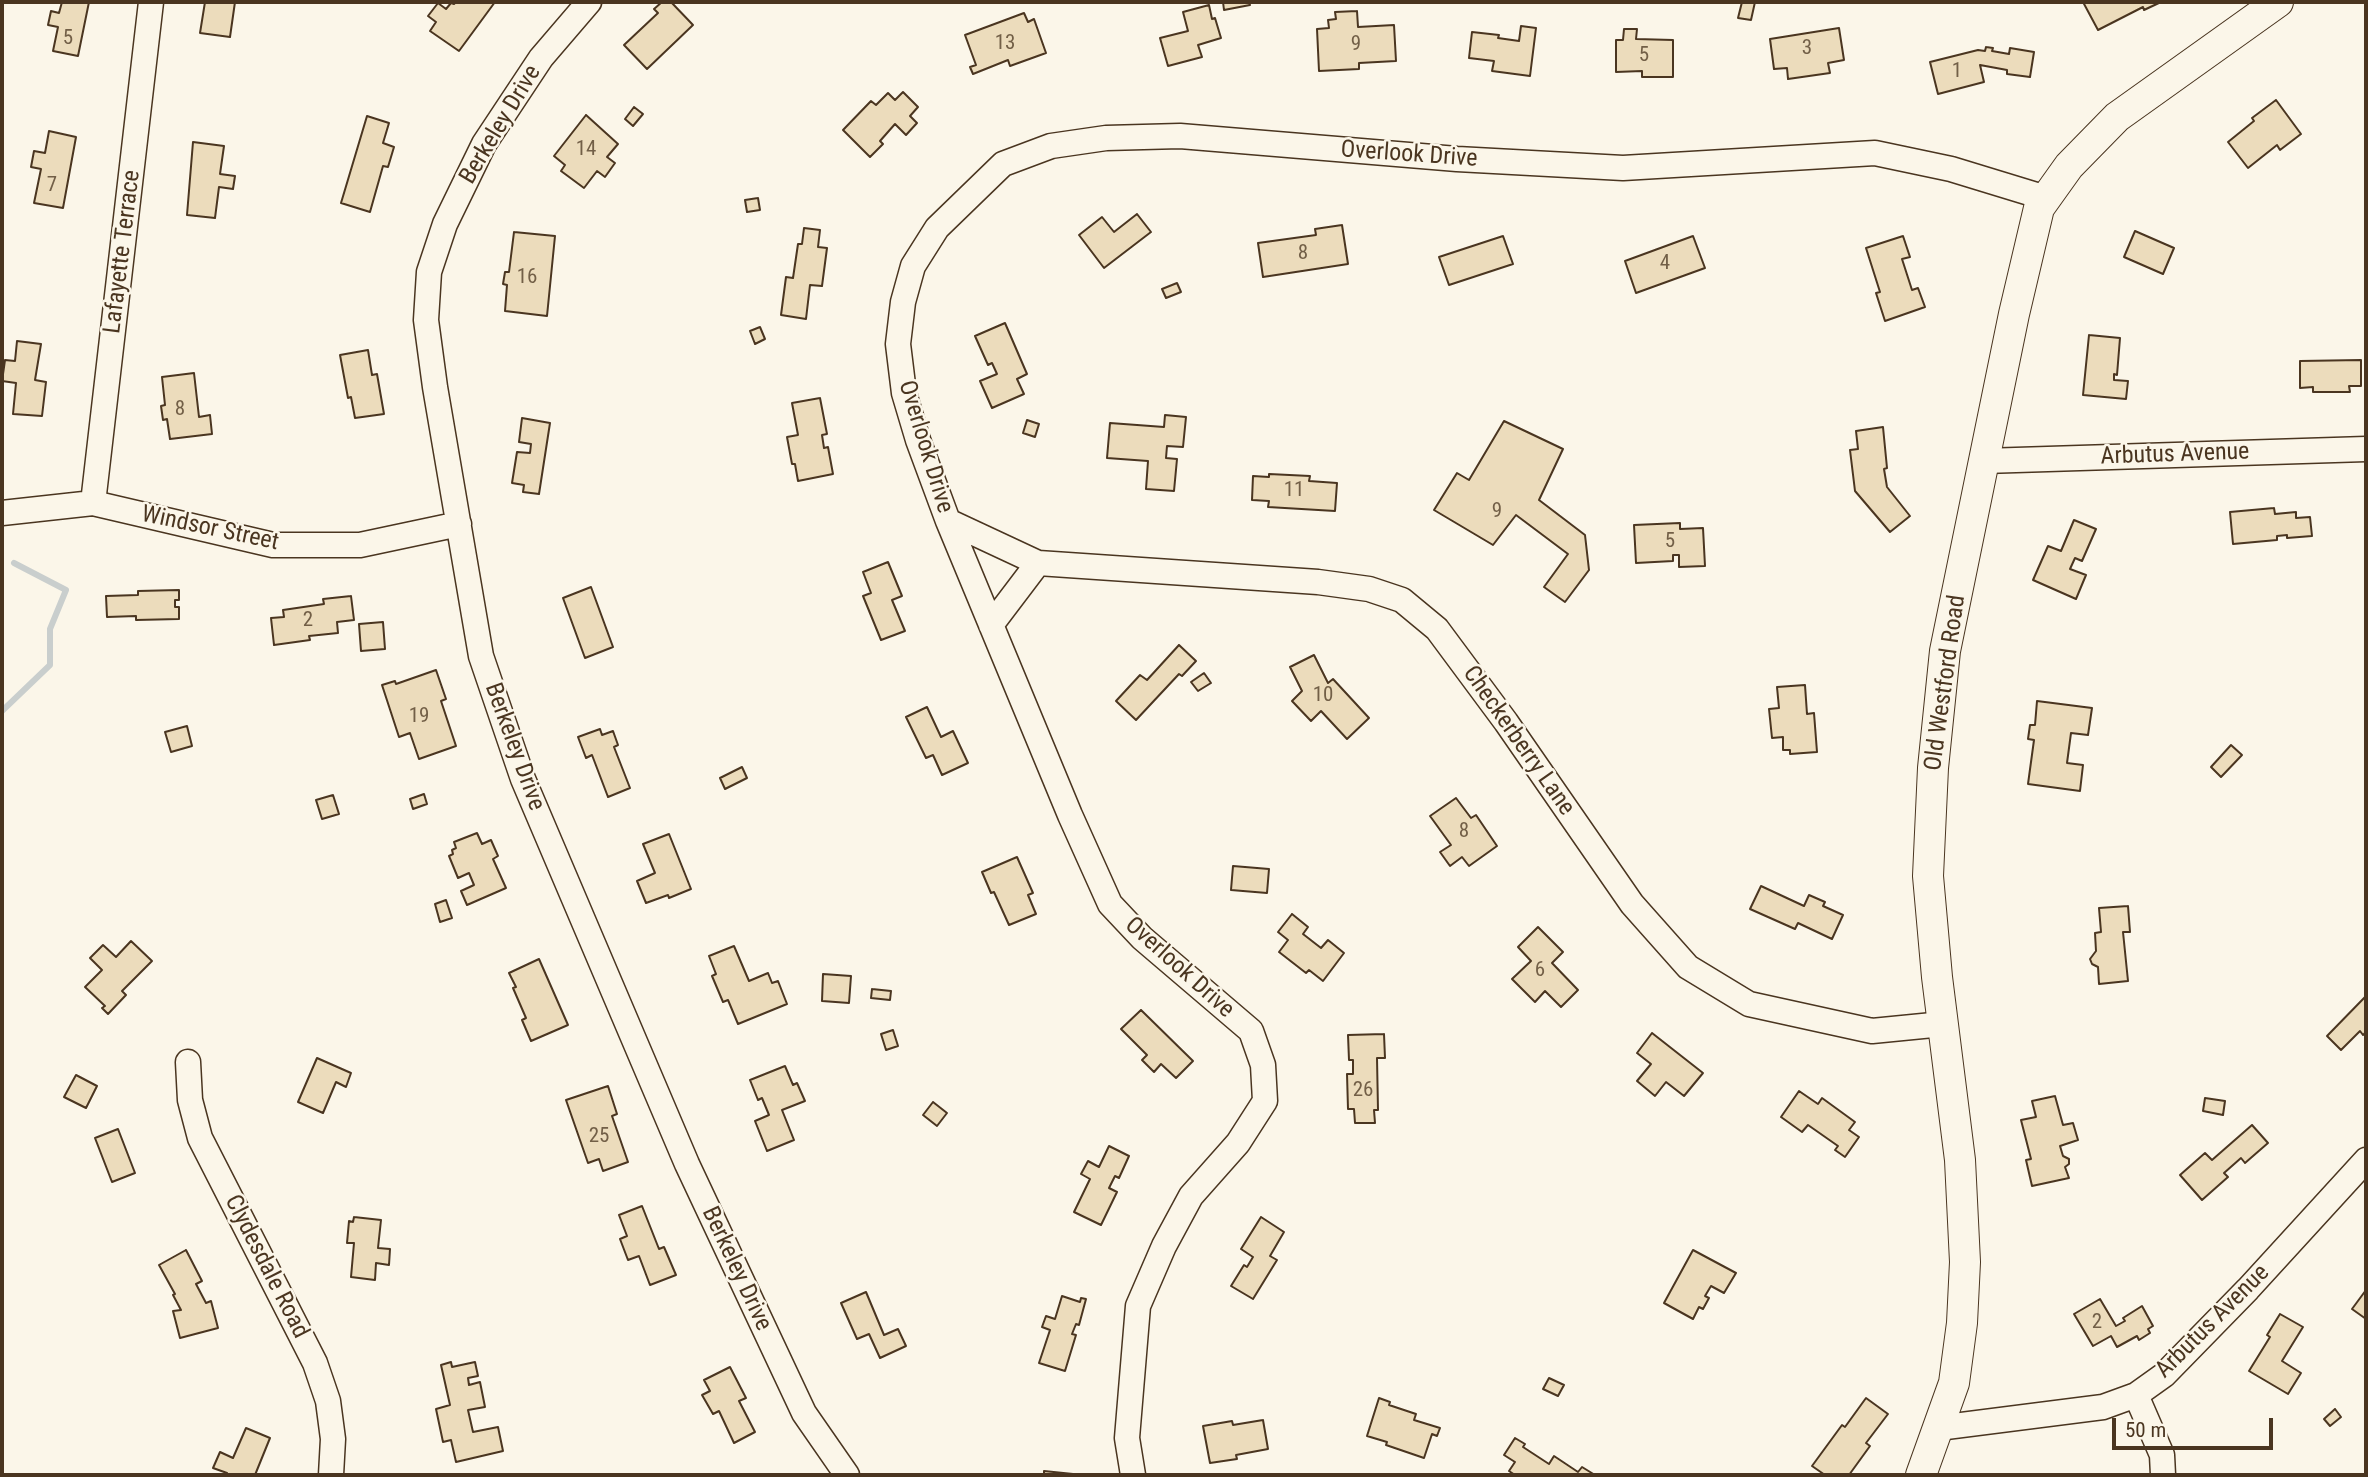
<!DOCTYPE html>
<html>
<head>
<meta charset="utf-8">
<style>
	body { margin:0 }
	#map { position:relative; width:2368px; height:1477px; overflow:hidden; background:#fbf6e9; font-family:"Roboto Condensed",sans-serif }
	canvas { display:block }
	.frame { position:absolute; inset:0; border:4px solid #4a3520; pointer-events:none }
	.scale { position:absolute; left:2112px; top:1418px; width:161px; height:32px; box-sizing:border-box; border:4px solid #4a3520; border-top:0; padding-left:9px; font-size:21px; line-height:24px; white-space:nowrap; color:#4a3520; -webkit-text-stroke:5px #fbf6e9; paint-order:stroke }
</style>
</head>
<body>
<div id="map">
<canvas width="2368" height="1477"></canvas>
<div class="frame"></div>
<div class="scale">50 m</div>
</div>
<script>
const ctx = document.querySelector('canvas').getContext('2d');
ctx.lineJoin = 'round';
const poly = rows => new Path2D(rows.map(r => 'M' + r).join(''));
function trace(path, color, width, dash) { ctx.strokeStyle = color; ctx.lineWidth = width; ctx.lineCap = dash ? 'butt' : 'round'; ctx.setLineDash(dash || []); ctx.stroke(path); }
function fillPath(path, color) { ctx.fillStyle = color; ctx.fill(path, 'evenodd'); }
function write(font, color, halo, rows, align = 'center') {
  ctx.font = font + ' "Roboto Condensed",sans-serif'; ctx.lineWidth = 5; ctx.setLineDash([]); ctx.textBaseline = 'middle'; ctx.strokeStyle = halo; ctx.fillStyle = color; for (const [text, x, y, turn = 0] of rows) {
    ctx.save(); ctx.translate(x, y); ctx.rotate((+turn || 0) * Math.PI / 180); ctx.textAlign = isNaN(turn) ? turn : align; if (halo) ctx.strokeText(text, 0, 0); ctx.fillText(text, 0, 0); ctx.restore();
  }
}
trace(poly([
	[2,711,50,665,50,629,66,590,14,563]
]), '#c9cecd', 6);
const building = poly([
	[62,2,89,2,78,56,53,51,58,27,48,25,51,11,59,13,62,2],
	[205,2,235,2,230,37,200,33,205,2],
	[456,2,495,2,459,51,430,31,436,22,428,16,438,3,446,9,451,3,454,4,456,2],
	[662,2,671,2,693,25,647,69,624,45,658,13,654,9,662,2],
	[1223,2,1249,2,1250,5,1224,10,1223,2],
	[1742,2,1755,2,1751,20,1738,18,1742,2],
	[2083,2,2161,2,2144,10,2143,7,2098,30,2083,2],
	[1209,5,1212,19,1215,18,1221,38,1198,45,1202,57,1168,66,1160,38,1188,31,1183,12,1209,5],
	[1357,11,1358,27,1394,25,1396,61,1359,63,1359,69,1319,71,1317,29,1329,28,1328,20,1336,19,1335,12,1357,11],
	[1024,13,1028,22,1034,19,1046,53,1010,66,1008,60,973,74,970,67,976,65,965,35,1024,13],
	[1521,26,1536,28,1530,76,1492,71,1494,61,1469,58,1472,32,1499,35,1498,38,1519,41,1521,26],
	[1839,28,1844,60,1828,63,1830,73,1788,79,1787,68,1774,69,1770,39,1839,28],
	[1624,29,1637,29,1636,39,1673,40,1673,77,1642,77,1642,71,1616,72,1616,40,1623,40,1624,29],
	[1986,47,1993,48,1992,51,2009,54,2010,48,2034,52,2030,77,2007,74,2007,70,1980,65,1984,82,1938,94,1930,62,1978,50,1985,51,1986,47],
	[903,92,918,107,910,116,917,123,906,135,895,124,880,141,883,144,870,157,843,130,871,101,876,105,888,93,895,100,903,92],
	[2276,100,2301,134,2280,150,2277,145,2248,168,2228,142,2254,121,2252,118,2276,100],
	[634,107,643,114,633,126,625,119,634,107],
	[586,115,618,144,607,157,615,163,605,177,597,171,584,188,561,171,565,165,554,156,586,115],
	[367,116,389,123,383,143,394,147,388,167,383,166,370,212,341,203,367,116],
	[49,131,76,137,63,208,34,203,41,169,31,167,34,151,45,153,49,131],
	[193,142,224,146,220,174,235,176,233,189,219,187,215,218,187,215,193,142],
	[758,198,760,210,747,212,745,200,758,198],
	[1137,214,1151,232,1104,268,1079,235,1102,217,1114,232,1137,214],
	[1342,225,1348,264,1263,277,1258,243,1316,235,1315,229,1342,225],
	[804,228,820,230,818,247,827,248,822,286,810,285,806,319,781,315,786,277,793,278,798,244,802,244,804,228],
	[2135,231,2174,248,2163,274,2124,257,2135,231],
	[514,232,555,236,547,316,505,311,507,285,503,284,505,272,509,272,514,232],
	[1503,236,1513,264,1449,285,1439,257,1503,236],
	[1693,236,1705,268,1636,293,1625,261,1693,236],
	[1903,236,1910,257,1902,259,1912,290,1918,288,1925,307,1885,321,1876,293,1880,292,1866,248,1903,236],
	[1177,283,1181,292,1166,298,1162,289,1177,283],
	[1005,323,1027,374,1017,379,1024,394,992,408,980,381,997,374,992,363,988,365,975,336,1005,323],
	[760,327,765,339,755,344,750,331,760,327],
	[2089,335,2120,338,2117,375,2114,374,2114,380,2128,381,2126,399,2083,395,2089,335],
	[17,341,41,344,35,380,46,382,42,416,13,414,16,383,2,381,5,360,15,361,17,341],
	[368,350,372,375,377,374,384,414,355,418,351,397,348,398,340,355,368,350],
	[2361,360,2361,386,2349,386,2350,392,2313,392,2313,387,2300,388,2300,361,2361,360],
	[194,373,199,417,210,415,212,434,170,439,167,419,163,420,161,406,165,405,162,377,194,373],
	[820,398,827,434,822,435,824,448,828,447,833,474,798,481,795,464,792,464,787,437,798,435,792,403,820,398],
	[1165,415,1186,417,1183,447,1167,446,1166,458,1177,459,1174,491,1146,489,1148,461,1107,458,1110,423,1164,427,1165,415],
	[522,418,550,423,539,494,523,492,524,485,512,483,517,452,530,453,531,444,519,442,522,418],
	[1027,420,1039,424,1035,437,1023,433,1027,420],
	[1504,421,1563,449,1539,500,1585,535,1589,570,1565,602,1544,587,1568,554,1516,515,1493,545,1434,510,1457,473,1469,480,1504,421],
	[1883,427,1887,468,1884,469,1887,487,1910,516,1890,532,1855,491,1850,450,1858,449,1856,431,1883,427],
	[1269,474,1310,476,1309,481,1337,483,1335,511,1268,507,1269,501,1252,500,1253,476,1269,477,1269,474],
	[2274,508,2275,514,2296,512,2296,518,2310,517,2312,536,2287,538,2287,535,2277,536,2277,540,2233,544,2230,512,2274,508],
	[2074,520,2096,529,2082,561,2075,558,2070,569,2086,575,2076,599,2033,580,2048,546,2061,551,2074,520],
	[1680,523,1680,529,1703,528,1705,566,1679,567,1679,555,1673,555,1673,561,1636,563,1634,525,1680,523],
	[888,562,902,596,892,600,905,631,881,640,863,596,871,593,863,572,888,562],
	[591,587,613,647,585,658,563,598,591,587],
	[179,590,179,600,175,600,175,607,179,607,179,619,136,620,136,616,107,617,106,596,138,595,138,591,179,590],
	[351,596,354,620,337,622,338,633,309,636,310,640,274,645,271,618,284,617,283,610,324,604,323,599,351,596],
	[383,622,385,649,361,651,359,624,383,622],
	[1179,645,1196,661,1182,676,1179,674,1136,720,1116,701,1140,675,1147,680,1179,645],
	[1314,655,1328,683,1333,679,1369,718,1347,739,1321,711,1311,721,1292,701,1302,691,1290,667,1314,655],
	[436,670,446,699,441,701,456,746,419,759,410,733,399,737,382,685,395,681,396,684,436,670],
	[1204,673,1211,683,1198,691,1191,682,1204,673],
	[1805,685,1807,714,1814,713,1817,752,1790,754,1790,750,1783,750,1783,737,1772,738,1769,709,1779,708,1777,687,1805,685],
	[2037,701,2092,708,2088,735,2071,733,2067,763,2083,765,2080,791,2028,784,2034,740,2028,739,2030,725,2035,725,2037,701],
	[927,707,941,737,953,731,968,763,942,775,933,755,926,758,906,717,927,707],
	[187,726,192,746,171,752,165,732,187,726],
	[600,729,602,735,613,731,618,745,614,747,630,788,608,797,592,755,586,758,578,737,600,729],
	[2231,745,2242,755,2221,777,2211,767,2231,745],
	[742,767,747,778,725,789,720,778,742,767],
	[424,794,427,804,413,809,410,799,424,794],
	[333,795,339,814,322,819,316,800,333,795],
	[1456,798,1471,818,1476,815,1497,846,1469,866,1462,857,1450,866,1440,852,1451,845,1430,816,1456,798],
	[477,833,482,844,491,840,498,856,493,859,506,888,467,905,461,891,474,885,469,873,458,878,449,856,453,854,452,850,456,848,454,842,477,833],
	[669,834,691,889,669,898,668,895,646,903,637,881,655,873,643,844,669,834],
	[1017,857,1033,893,1028,895,1036,914,1009,925,994,892,991,893,982,872,1017,857],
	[1233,866,1269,869,1267,893,1231,890,1233,866],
	[1761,886,1804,906,1809,895,1825,902,1823,906,1843,915,1832,939,1798,923,1795,929,1750,909,1761,886],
	[446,900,452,918,440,922,435,904,446,900],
	[2128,906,2130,932,2123,932,2128,981,2099,984,2098,967,2092,964,2090,959,2096,951,2095,933,2101,932,2099,908,2128,906],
	[1292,914,1308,927,1303,934,1321,948,1328,940,1344,953,1323,981,1309,970,1306,973,1279,952,1288,940,1278,932,1292,914],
	[1538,927,1563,952,1552,963,1578,990,1561,1007,1545,991,1535,1002,1512,979,1531,961,1518,947,1538,927],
	[131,941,152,961,122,991,126,995,108,1014,102,1008,105,1006,85,987,102,970,90,958,103,945,116,957,131,941],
	[734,946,749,981,768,973,772,983,778,981,787,1004,738,1024,728,1000,723,1002,712,976,716,974,709,956,734,946],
	[539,959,568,1025,531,1041,522,1020,526,1018,513,988,516,987,509,973,539,959],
	[823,974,851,976,849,1003,822,1001,823,974],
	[872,989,891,991,890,1000,871,998,872,989],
	[2366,996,2366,1032,2363,1035,2360,1031,2341,1050,2327,1036,2366,996],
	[1141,1010,1193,1061,1176,1078,1161,1064,1154,1072,1142,1060,1147,1055,1121,1029,1141,1010],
	[893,1030,898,1046,886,1050,881,1034,893,1030],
	[1652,1033,1703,1073,1684,1096,1666,1082,1655,1096,1637,1081,1651,1064,1637,1053,1652,1033],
	[1384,1034,1385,1058,1377,1058,1378,1110,1374,1110,1375,1123,1355,1123,1354,1109,1348,1109,1347,1074,1353,1074,1353,1060,1349,1060,1348,1035,1384,1034],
	[317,1058,351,1073,346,1087,336,1082,323,1113,298,1102,317,1058],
	[785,1066,793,1085,797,1083,805,1101,782,1110,794,1140,767,1151,755,1121,769,1115,762,1098,758,1100,750,1080,785,1066],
	[76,1075,97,1086,86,1108,64,1097,76,1075],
	[608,1086,617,1114,612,1116,628,1162,603,1171,599,1159,588,1163,566,1100,608,1086],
	[1799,1091,1818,1104,1822,1098,1855,1122,1849,1130,1859,1137,1845,1157,1835,1150,1838,1146,1808,1125,1802,1132,1781,1117,1799,1091],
	[2055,1096,2063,1125,2073,1123,2078,1140,2060,1146,2063,1156,2069,1159,2069,1164,2065,1167,2069,1178,2032,1186,2026,1160,2031,1159,2021,1120,2036,1117,2032,1101,2055,1096],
	[2205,1098,2225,1101,2223,1115,2203,1111,2205,1098],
	[933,1102,947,1113,937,1126,923,1115,933,1102],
	[2252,1125,2268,1143,2245,1163,2241,1158,2224,1173,2228,1177,2202,1200,2180,1175,2205,1153,2212,1160,2252,1125],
	[118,1129,135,1173,112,1182,95,1138,118,1129],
	[1109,1146,1129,1156,1119,1178,1115,1176,1109,1188,1117,1192,1101,1225,1074,1212,1090,1179,1081,1174,1088,1161,1099,1167,1109,1146],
	[642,1206,659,1249,664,1247,676,1275,650,1285,639,1256,628,1260,620,1239,627,1236,619,1215,642,1206],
	[354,1217,381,1220,378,1248,390,1249,389,1265,376,1263,375,1280,351,1277,354,1243,347,1243,349,1221,353,1222,354,1217],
	[1261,1217,1284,1232,1270,1256,1277,1260,1253,1299,1231,1286,1244,1265,1247,1267,1253,1257,1241,1249,1261,1217],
	[186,1250,202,1281,196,1284,206,1303,211,1301,218,1328,180,1338,173,1311,181,1310,173,1295,175,1294,159,1265,186,1250],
	[1693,1250,1736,1273,1724,1293,1711,1286,1705,1296,1709,1298,1703,1309,1699,1307,1693,1319,1664,1303,1693,1250],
	[2366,1290,2366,1319,2352,1309,2366,1290],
	[866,1292,884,1335,898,1329,906,1346,880,1358,869,1334,857,1339,841,1303,866,1292],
	[1062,1296,1080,1302,1081,1298,1086,1299,1079,1325,1076,1324,1072,1334,1076,1335,1065,1371,1039,1363,1050,1330,1042,1327,1046,1316,1055,1319,1062,1296],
	[2100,1299,2116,1326,2125,1321,2123,1318,2142,1306,2153,1326,2148,1329,2150,1333,2139,1340,2137,1336,2117,1347,2111,1336,2093,1346,2074,1314,2100,1299],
	[2280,1314,2303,1327,2282,1361,2301,1373,2288,1394,2249,1371,2270,1337,2267,1335,2280,1314],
	[451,1362,452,1367,475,1362,478,1376,468,1378,469,1385,480,1382,485,1407,468,1410,473,1432,498,1427,503,1451,456,1462,451,1440,443,1442,436,1409,450,1405,441,1365,451,1362],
	[730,1367,746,1398,739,1401,755,1432,734,1443,719,1411,713,1414,702,1395,710,1391,704,1380,730,1367],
	[1549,1378,1564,1385,1558,1396,1543,1389,1549,1378],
	[1379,1398,1390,1402,1389,1405,1416,1414,1414,1420,1440,1428,1437,1436,1432,1434,1424,1458,1386,1445,1387,1442,1367,1436,1379,1398],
	[1866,1398,1888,1414,1866,1443,1870,1446,1849,1475,1825,1475,1812,1466,1842,1425,1845,1427,1866,1398],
	[2335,1409,2341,1417,2330,1426,2324,1419,2335,1409],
	[1263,1420,1268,1449,1236,1455,1237,1459,1210,1463,1203,1426,1232,1421,1233,1425,1263,1420],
	[246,1428,270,1438,255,1475,226,1475,227,1473,213,1468,220,1452,233,1458,246,1428],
	[1515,1438,1525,1444,1523,1447,1549,1464,1554,1456,1578,1472,1582,1467,1595,1475,1515,1475,1509,1471,1515,1462,1504,1455,1515,1438],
	[1044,1471,1073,1474,1073,1475,1044,1475,1044,1471]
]);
fillPath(building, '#ecdcbc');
trace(building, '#4a3520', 2);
const minor = poly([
	[589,2,541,58,484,144,445,224,429,272,426,320,435,387,481,656,523,779,687,1164,804,1413,847,1475],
	[1984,461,2366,449],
	[93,503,151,2],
	[2,513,93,503,273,545,360,545,459,524],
	[948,521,1038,563,1318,582,1369,589,1402,600,1437,629,1506,722,1632,904,1688,967,1749,1004,1872,1031,1943,1024],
	[991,625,1038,563],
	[188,1062,190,1100,200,1138,315,1363,328,1401,333,1439,331,1475],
	[2136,1395,2162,1455,2163,1475],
	[1938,1428,2103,1407,2136,1395,2164,1375,2248,1289,2366,1160],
	[1133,1475,1127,1438,1138,1306,1164,1246,1191,1196,1238,1143,1265,1101,1263,1065,1251,1031,1142,938,1110,904,1070,815,948,521,918,440,904,393,898,344,903,302,913,266,937,228,1003,164,1051,146,1106,138,1180,136,1457,159,1623,168,1875,153,1951,169,2046,198]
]);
const major = poly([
	[1921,1475,1954,1383,1962,1323,1965,1262,1960,1160,1937,977,1928,876,1933,768,1945,651,2014,314,2039,208,2069,166,2117,117,2278,2]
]);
trace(minor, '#4a3520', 27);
trace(major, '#4a3520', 32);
trace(minor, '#fbf6e9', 24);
trace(major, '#fbf6e9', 30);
write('21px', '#725f47', null, [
	["5",68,39],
	["13",1005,44],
	["9",1356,45],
	["3",1807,49],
	["5",1644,56],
	["1",1957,72],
	["14",586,150],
	["7",52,186],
	["8",1303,254],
	["4",1665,264],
	["16",527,278],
	["8",180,410],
	["11",1294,491],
	["9",1497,512],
	["5",1670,542],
	["2",308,621],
	["10",1323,696],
	["19",419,717],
	["8",1464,832],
	["6",1540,971],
	["26",1363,1091],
	["25",599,1137],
	["2",2097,1323]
]);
write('24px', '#4a3520', '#fbf6e9', [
	["Berkeley Drive",501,125,-59],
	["Overlook Drive",1409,155,4],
	["Lafayette Terrace",123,252,-83],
	["Overlook Drive",925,447,73],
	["Arbutus Avenue",2175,455,-2],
	["Windsor Street",210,529,12],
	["Old Westford Road",1946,683,-82],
	["Checkerberry Lane",1518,741,55],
	["Berkeley Drive",514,747,70],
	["Overlook Drive",1179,968,42],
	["Clydesdale Road",266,1267,63],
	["Berkeley Drive",736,1269,65],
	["Arbutus Avenue",2213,1322,-45]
]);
</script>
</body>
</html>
